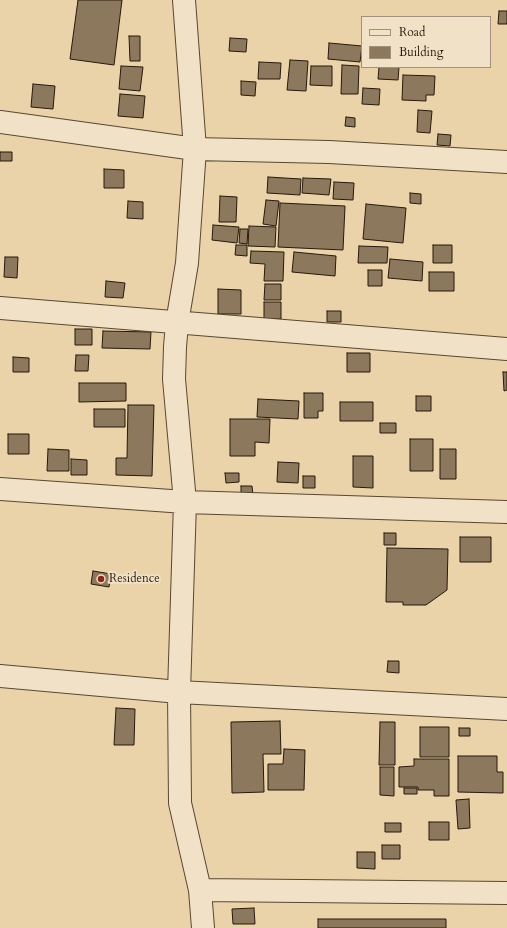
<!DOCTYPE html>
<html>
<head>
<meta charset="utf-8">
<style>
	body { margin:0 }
	#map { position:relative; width:507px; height:928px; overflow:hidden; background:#ead3a9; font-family:Cardo,serif }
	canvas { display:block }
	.legend { position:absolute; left:361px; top:16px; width:130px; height:52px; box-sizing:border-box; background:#f1e2c7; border:1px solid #a0917c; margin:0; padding:5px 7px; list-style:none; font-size:12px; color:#27180b }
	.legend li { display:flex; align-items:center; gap:8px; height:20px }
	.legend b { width:20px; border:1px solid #a0917c }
</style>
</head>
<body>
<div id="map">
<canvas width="507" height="928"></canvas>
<ul class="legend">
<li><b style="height:5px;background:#f1e2c7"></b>Road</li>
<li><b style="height:11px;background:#8c795d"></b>Building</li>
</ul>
</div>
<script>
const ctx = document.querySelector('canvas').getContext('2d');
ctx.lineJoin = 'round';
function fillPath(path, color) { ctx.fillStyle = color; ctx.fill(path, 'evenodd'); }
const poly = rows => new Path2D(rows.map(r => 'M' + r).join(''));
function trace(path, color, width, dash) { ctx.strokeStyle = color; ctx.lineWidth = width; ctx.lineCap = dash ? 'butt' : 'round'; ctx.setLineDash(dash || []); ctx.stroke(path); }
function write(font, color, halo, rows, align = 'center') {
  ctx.font = font + ' Cardo,serif'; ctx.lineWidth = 3.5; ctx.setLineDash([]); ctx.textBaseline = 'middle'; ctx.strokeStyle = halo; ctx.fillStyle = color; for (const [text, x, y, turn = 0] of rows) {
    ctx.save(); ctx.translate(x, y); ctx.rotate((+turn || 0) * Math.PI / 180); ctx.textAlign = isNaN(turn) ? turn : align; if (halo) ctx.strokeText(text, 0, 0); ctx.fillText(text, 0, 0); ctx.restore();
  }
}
const building = poly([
	[78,0,122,0,114,65,70,59,78,0],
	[499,11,507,11,507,24,498,24,499,11],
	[129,36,140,36,140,61,130,61,129,36],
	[230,38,247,39,246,52,229,51,230,38],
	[329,43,362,46,360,62,328,59,329,43],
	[290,60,308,61,306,91,287,90,290,60],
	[259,62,281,63,280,79,258,79,259,62],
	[342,65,359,66,358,94,341,94,342,65],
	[121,66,143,67,140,91,119,89,121,66],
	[311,66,332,66,332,86,310,85,311,66],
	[379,67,399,67,398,80,378,79,379,67],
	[403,75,435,76,434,95,426,95,426,101,402,100,403,75],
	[241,81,256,82,255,96,241,95,241,81],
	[33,84,55,86,53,109,31,107,33,84],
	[363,88,380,89,379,105,362,104,363,88],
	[120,94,145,96,143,118,118,116,120,94],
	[418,110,432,111,430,133,417,132,418,110],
	[346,117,355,118,355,127,345,126,346,117],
	[438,134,451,135,450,146,437,145,438,134],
	[0,152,12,152,12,161,0,161,0,152],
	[104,169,124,170,124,188,104,188,104,169],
	[268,177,301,179,300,195,267,193,268,177],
	[303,178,331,179,329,195,302,193,303,178],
	[334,182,354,183,353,200,333,199,334,182],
	[410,193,421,194,421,204,410,203,410,193],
	[220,196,237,197,236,222,219,222,220,196],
	[266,200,279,201,276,226,263,224,266,200],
	[128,201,143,202,143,219,127,218,128,201],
	[280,203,345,206,343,250,278,247,280,203],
	[366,204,406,208,403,243,363,239,366,204],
	[213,225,239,227,237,243,212,240,213,225],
	[249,226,276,227,275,247,248,246,249,226],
	[240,229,248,229,247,244,239,243,240,229],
	[236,245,247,245,247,256,235,255,236,245],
	[433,245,452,245,452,263,433,263,433,245],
	[359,246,388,247,387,263,358,263,359,246],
	[251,251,284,252,283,281,264,281,265,264,250,263,251,251],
	[294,252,336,256,335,276,292,272,294,252],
	[5,257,18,257,17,278,4,277,5,257],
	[390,259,423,262,422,281,388,278,390,259],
	[368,270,382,270,382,286,368,286,368,270],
	[429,272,454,272,454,291,429,291,429,272],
	[106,281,125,283,123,298,105,297,106,281],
	[265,284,281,284,281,300,264,300,265,284],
	[218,289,241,290,241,314,218,314,218,289],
	[264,302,281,302,281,319,264,319,264,302],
	[327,311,341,311,341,322,327,322,327,311],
	[75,329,92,329,92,345,75,345,75,329],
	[103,331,151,332,150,349,102,348,103,331],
	[347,353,370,353,370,372,347,372,347,353],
	[76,355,89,355,88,371,75,371,76,355],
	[13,357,29,358,29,372,13,372,13,357],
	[503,372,507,372,507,390,504,391,503,372],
	[79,383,126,383,126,401,79,402,79,383],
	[304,393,323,393,323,411,318,411,318,418,304,418,304,393],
	[416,396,431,396,431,411,416,411,416,396],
	[258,399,299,401,298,419,257,417,258,399],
	[340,402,373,402,373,421,340,421,340,402],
	[128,405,154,405,152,476,116,475,116,458,127,458,128,405],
	[94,409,125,409,125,427,94,427,94,409],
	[230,419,270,419,269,443,255,442,255,456,230,456,230,419],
	[380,423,396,423,396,433,380,433,380,423],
	[8,434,29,434,29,454,8,454,8,434],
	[410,439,433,439,433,471,410,471,410,439],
	[48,449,69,450,69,471,47,471,48,449],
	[440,449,456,449,456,479,440,479,440,449],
	[353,456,373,456,373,488,353,487,353,456],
	[71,459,87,460,87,475,71,475,71,459],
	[278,462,299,463,298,483,277,482,278,462],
	[225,473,239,473,239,482,226,483,225,473],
	[303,476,315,476,315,488,303,488,303,476],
	[241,486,252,486,253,495,241,495,241,486],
	[384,533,396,533,396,545,384,545,384,533],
	[460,537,491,537,491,562,460,562,460,537],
	[387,548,448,549,447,590,426,605,403,605,403,602,386,602,387,548],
	[93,571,111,574,109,587,91,584,93,571],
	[388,661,399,661,399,673,387,672,388,661],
	[116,708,135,709,134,745,114,745,116,708],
	[280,721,281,754,263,754,264,792,232,793,231,722,280,721],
	[380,722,395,722,395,765,379,765,380,722],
	[420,727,449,727,449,757,420,757,420,727],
	[459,728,470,728,470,736,459,736,459,728],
	[284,749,305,750,304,790,268,790,268,764,283,764,284,749],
	[458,756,497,756,497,772,503,772,503,793,458,792,458,756],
	[414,759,449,759,449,796,434,796,434,790,418,790,418,787,399,787,399,767,414,766,414,759],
	[380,767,394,767,394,796,380,795,380,767],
	[404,788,417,788,417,794,404,794,404,788],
	[469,799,470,828,458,829,456,800,469,799],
	[429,822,449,822,449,840,429,840,429,822],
	[385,823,401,823,401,832,385,832,385,823],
	[382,845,400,845,400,859,382,859,382,845],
	[357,852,375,852,375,869,357,868,357,852],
	[254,908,255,924,233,924,232,909,254,908],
	[318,919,446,919,446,928,318,928,318,919]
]);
fillPath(building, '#8c795d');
trace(building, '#27180b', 1);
const minor = poly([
	[184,0,195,149,187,263,177,323,175,347,174,379,185,502,179,692,180,803,200,890,203,928],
	[0,122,195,149,329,152,507,162],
	[0,308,507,349],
	[0,489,185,502,507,512],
	[0,676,179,692,507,709],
	[200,890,507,893]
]);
trace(minor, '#584732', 24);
trace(minor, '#f1e2c7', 22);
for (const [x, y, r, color] of [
	[101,579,4,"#8f2418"]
]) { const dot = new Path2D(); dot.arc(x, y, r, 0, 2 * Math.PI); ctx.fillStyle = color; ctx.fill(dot); trace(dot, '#f1e2c7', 1.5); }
write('12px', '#27180b', '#f1e2c7', [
	["Residence",109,579]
], 'left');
</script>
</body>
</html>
